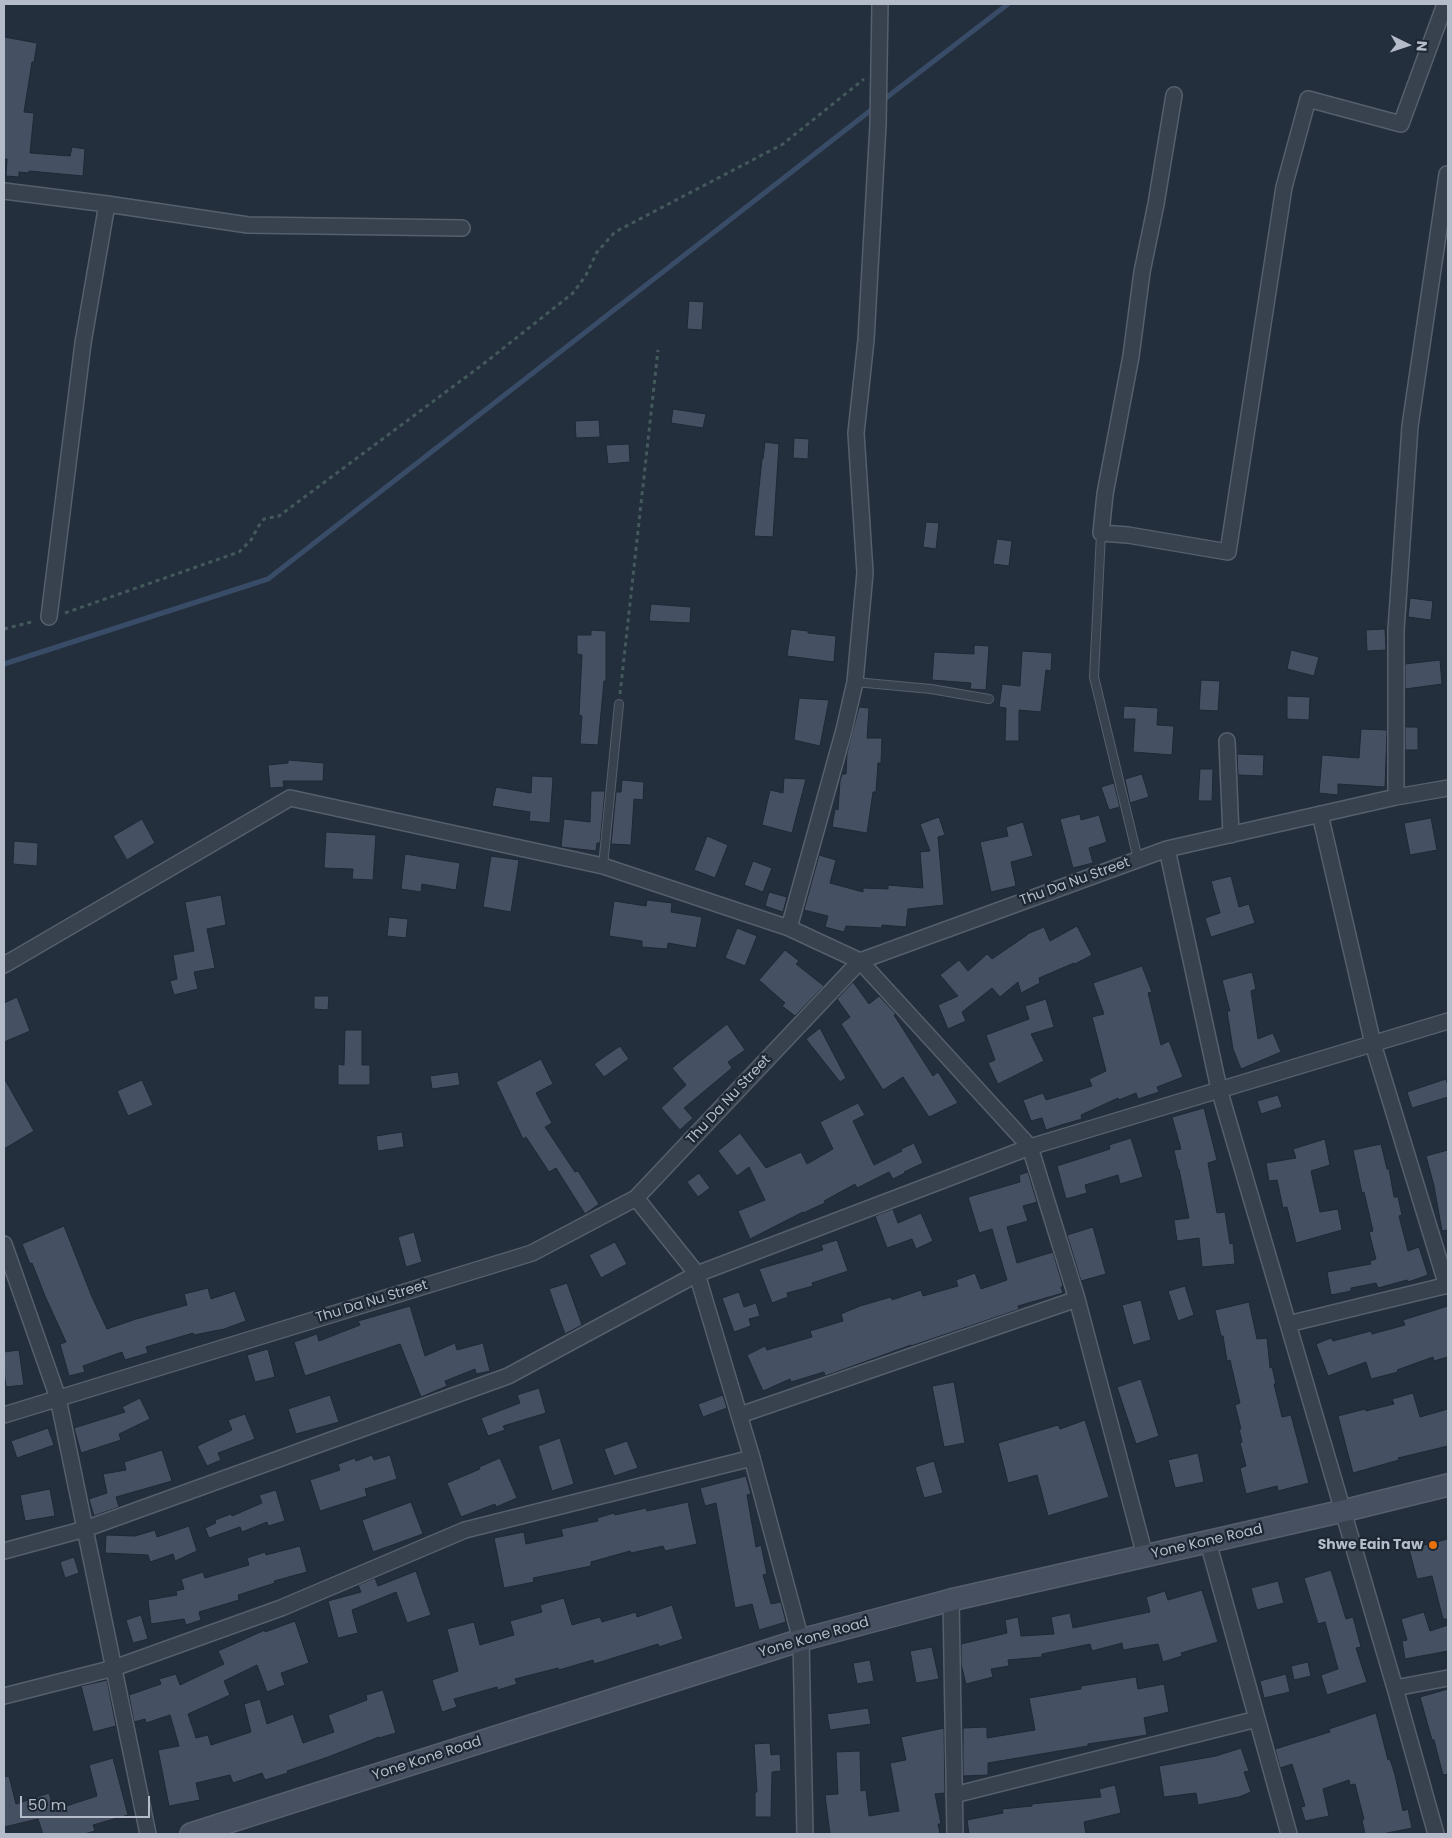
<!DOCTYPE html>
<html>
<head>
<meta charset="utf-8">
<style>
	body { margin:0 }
	#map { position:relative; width:1452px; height:1838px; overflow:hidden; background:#242f3e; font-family:Poppins,sans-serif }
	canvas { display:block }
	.frame { position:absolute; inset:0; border:5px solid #b4bcc9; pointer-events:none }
	.north { position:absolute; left:1382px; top:20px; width:50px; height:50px; -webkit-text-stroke:4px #1d2633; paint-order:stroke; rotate:94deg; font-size:14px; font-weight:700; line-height:20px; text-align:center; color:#b4bcc9 }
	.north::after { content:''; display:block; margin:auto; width:18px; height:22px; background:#b4bcc9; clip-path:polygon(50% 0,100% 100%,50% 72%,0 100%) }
	.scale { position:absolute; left:20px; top:1796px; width:130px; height:22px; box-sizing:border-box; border:2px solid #b4bcc9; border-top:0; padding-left:6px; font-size:15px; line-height:18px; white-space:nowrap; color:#b4bcc9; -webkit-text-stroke:4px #1d2633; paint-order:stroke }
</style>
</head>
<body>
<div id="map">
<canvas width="1452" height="1838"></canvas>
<div class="frame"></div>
<div class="north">N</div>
<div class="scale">50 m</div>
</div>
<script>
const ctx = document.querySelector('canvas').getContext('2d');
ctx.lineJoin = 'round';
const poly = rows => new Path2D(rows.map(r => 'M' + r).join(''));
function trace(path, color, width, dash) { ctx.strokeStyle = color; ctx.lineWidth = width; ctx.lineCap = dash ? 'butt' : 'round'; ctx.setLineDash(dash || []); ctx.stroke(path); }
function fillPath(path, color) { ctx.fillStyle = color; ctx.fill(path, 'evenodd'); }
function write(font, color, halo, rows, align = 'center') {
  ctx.font = font + ' Poppins,sans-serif'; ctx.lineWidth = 4.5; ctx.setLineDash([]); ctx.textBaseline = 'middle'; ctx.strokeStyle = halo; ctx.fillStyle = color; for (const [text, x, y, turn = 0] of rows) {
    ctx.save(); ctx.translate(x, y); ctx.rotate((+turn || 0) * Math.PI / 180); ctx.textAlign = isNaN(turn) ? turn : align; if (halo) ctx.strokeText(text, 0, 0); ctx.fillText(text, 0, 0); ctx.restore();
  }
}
trace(poly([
	[882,101,1008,4],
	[4,664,268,579,875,107]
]), '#394c67', 5);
const building = poly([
	[4,37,37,43,34,62,32,62,24,112,34,113,30,153,70,156,72,147,85,149,83,176,29,171,29,173,19,172,19,177,6,176,7,159,4,159,4,37],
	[689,301,704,302,702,330,687,329,689,301],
	[673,409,706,414,703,428,671,423,673,409],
	[599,420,600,437,576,438,575,421,599,420],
	[794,438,809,439,808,459,793,458,794,438],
	[765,442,779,444,773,537,754,536,762,459,763,459,765,442],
	[629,444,630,462,608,464,606,445,629,444],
	[926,522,939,523,936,549,923,547,926,522],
	[997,539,1012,541,1009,566,993,564,997,539],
	[1410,598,1433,601,1431,620,1408,617,1410,598],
	[651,604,691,607,690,623,649,621,651,604],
	[791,629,808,631,808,633,836,636,834,662,787,656,791,629],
	[1385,629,1386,650,1367,651,1366,630,1385,629],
	[591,630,606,631,606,681,604,681,598,745,580,744,582,716,579,715,582,655,577,654,577,635,591,635,591,630],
	[974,645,989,646,986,690,970,689,971,683,932,680,934,652,974,654,974,645],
	[1291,650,1319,657,1314,676,1287,669,1291,650],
	[1022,651,1052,653,1051,671,1046,670,1041,712,1019,710,1019,741,1005,741,1006,708,999,707,1002,684,1020,686,1022,651],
	[1440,660,1442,684,1405,689,1405,664,1440,660],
	[1201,680,1220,681,1218,711,1199,710,1201,680],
	[1287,696,1310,697,1309,720,1287,719,1287,696],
	[799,698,829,700,820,746,794,740,799,698],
	[1124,706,1158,708,1157,725,1174,726,1172,755,1133,752,1135,719,1123,719,1124,706],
	[859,707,869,708,867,738,882,738,881,763,878,763,876,792,873,792,867,833,832,827,835,809,838,810,840,781,842,774,846,774,847,753,859,707],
	[1405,727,1418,727,1418,750,1405,750,1405,727],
	[1361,729,1387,730,1385,787,1338,784,1338,795,1319,793,1322,755,1359,758,1361,729],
	[1237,754,1264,755,1263,776,1238,775,1237,754],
	[288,760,324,763,323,781,283,781,284,787,270,788,268,765,288,763,288,760],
	[1200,769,1213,769,1212,801,1198,801,1200,769],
	[1142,774,1149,797,1130,803,1125,779,1142,774],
	[532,776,553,777,550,823,529,821,530,812,492,806,496,787,531,793,532,776],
	[784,778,806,779,792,833,762,825,770,790,783,793,784,778],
	[622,780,644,782,643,800,634,799,631,845,611,844,616,792,621,792,622,780],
	[1114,783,1120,807,1109,810,1101,787,1114,783],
	[591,791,605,791,600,843,597,843,596,851,561,847,564,819,590,822,591,791],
	[1080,814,1081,820,1099,815,1107,842,1089,848,1093,863,1073,868,1060,819,1080,814],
	[939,817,945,835,938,837,944,905,908,909,906,927,882,925,882,928,846,926,844,932,825,927,828,916,804,910,819,855,836,860,830,883,863,892,863,888,888,889,888,885,923,888,920,852,930,851,920,824,939,817],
	[1431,818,1437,850,1410,855,1404,823,1431,818],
	[142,819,155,843,127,860,113,836,142,819],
	[1023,822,1033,856,1011,862,1016,886,991,892,980,842,1008,836,1006,827,1023,822],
	[326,832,376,835,373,880,352,879,353,869,324,868,326,832],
	[707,836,728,845,715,878,694,870,707,836],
	[14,841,38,843,37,866,13,864,14,841],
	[405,854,460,863,456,890,422,884,421,892,401,889,405,854],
	[491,856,519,860,511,912,483,907,491,856],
	[753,861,772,868,763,892,744,885,753,861],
	[1231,876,1239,907,1249,904,1255,923,1211,937,1205,918,1220,913,1211,881,1231,876],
	[769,892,787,897,783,912,765,906,769,892],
	[221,895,226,925,207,929,215,968,194,972,198,989,174,995,170,981,177,979,173,955,194,951,185,902,221,895],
	[647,900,672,903,671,912,702,917,696,948,668,943,667,949,642,947,642,941,609,936,614,901,646,906,647,900],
	[389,917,408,919,406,938,387,936,389,917],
	[1077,926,1092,955,1075,964,1074,963,1039,978,1040,983,1021,993,1018,982,1000,997,992,988,962,1012,966,1021,948,1029,938,1005,958,996,940,975,959,960,968,971,987,954,992,959,1027,935,1027,934,1044,927,1050,941,1077,926],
	[737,928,757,936,745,966,725,958,737,928],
	[785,950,799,961,796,964,824,986,795,1016,782,1006,785,1003,759,980,785,950],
	[1142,966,1152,992,1148,993,1161,1045,1169,1041,1183,1077,1157,1087,1159,1092,1138,1099,1136,1093,1119,1100,1118,1098,1081,1115,1082,1119,1061,1125,1046,1130,1042,1118,1031,1121,1023,1100,1043,1093,1046,1100,1092,1086,1089,1079,1106,1071,1092,1017,1104,1014,1093,983,1142,966],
	[1252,972,1256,989,1251,991,1258,1039,1273,1033,1281,1052,1241,1069,1233,1049,1227,1011,1230,1011,1222,980,1252,972],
	[853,982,869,1004,879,996,896,1014,894,1015,933,1076,938,1072,958,1103,929,1117,903,1077,883,1090,841,1024,850,1017,837,999,853,982],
	[314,996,329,996,328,1010,314,1009,314,996],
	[17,997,30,1031,4,1042,4,1003,17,997],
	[1046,999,1054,1027,1031,1034,1044,1061,998,1084,988,1063,995,1060,986,1035,1029,1019,1025,1006,1046,999],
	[727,1024,745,1050,728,1062,732,1068,684,1108,693,1118,680,1130,661,1108,686,1085,672,1068,727,1024],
	[820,1028,846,1078,840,1082,806,1039,820,1028],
	[345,1030,362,1030,362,1065,370,1065,370,1085,338,1085,338,1064,344,1065,345,1030],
	[620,1046,629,1059,604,1077,594,1064,620,1046],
	[541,1059,553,1084,536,1093,552,1123,545,1127,575,1172,578,1171,599,1204,585,1214,556,1168,549,1172,526,1137,523,1139,496,1082,541,1059],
	[458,1072,460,1085,432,1089,430,1076,458,1072],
	[4,1078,34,1131,4,1149,4,1078],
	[1446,1079,1448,1086,1448,1097,1412,1108,1407,1092,1446,1079],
	[142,1080,153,1105,128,1116,117,1091,142,1080],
	[1278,1095,1282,1107,1261,1114,1257,1101,1278,1095],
	[858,1103,865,1115,853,1121,874,1165,902,1151,901,1149,914,1143,923,1163,904,1172,905,1173,893,1179,889,1172,857,1188,855,1184,824,1201,825,1203,803,1213,803,1212,750,1239,738,1211,765,1200,749,1167,737,1176,718,1151,740,1133,766,1168,801,1152,807,1164,833,1149,820,1122,858,1103],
	[1204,1108,1217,1160,1208,1163,1217,1213,1225,1212,1230,1244,1233,1243,1235,1264,1202,1267,1199,1238,1177,1241,1174,1220,1189,1218,1179,1169,1178,1169,1174,1150,1181,1149,1172,1117,1204,1108],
	[402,1132,404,1147,378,1151,376,1136,402,1132],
	[1131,1138,1143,1177,1120,1184,1118,1175,1085,1185,1087,1193,1066,1199,1057,1166,1110,1149,1109,1145,1131,1138],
	[1325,1139,1330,1165,1311,1171,1320,1212,1338,1209,1342,1230,1296,1243,1287,1207,1283,1208,1277,1180,1269,1181,1266,1163,1296,1158,1293,1149,1325,1139],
	[1381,1144,1387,1169,1389,1169,1394,1197,1398,1197,1402,1215,1399,1216,1408,1251,1419,1247,1428,1275,1408,1282,1407,1280,1378,1288,1376,1283,1351,1288,1351,1291,1331,1295,1327,1272,1371,1264,1370,1261,1376,1259,1369,1232,1373,1231,1364,1192,1362,1193,1353,1150,1381,1144],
	[1448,1150,1448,1230,1442,1231,1434,1186,1426,1156,1448,1150],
	[1028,1172,1037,1202,1023,1206,1028,1221,1007,1227,1017,1263,1053,1252,1063,1286,1061,1287,1063,1293,1018,1306,1019,1309,1017,1310,911,1346,911,1345,825,1376,824,1372,791,1382,790,1379,763,1391,747,1355,765,1346,767,1350,812,1337,810,1331,843,1321,841,1314,860,1306,891,1297,892,1300,921,1290,923,1296,958,1286,956,1280,975,1273,981,1289,1007,1280,992,1229,979,1233,968,1197,1020,1182,1019,1175,1028,1172],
	[699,1173,710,1188,698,1197,687,1182,699,1173],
	[893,1209,898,1223,921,1213,933,1241,916,1249,912,1239,887,1248,875,1216,893,1209],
	[64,1226,92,1297,107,1329,136,1319,187,1305,184,1294,208,1288,211,1299,235,1291,246,1321,224,1329,194,1335,193,1333,146,1347,148,1353,125,1360,122,1352,83,1366,85,1372,69,1376,60,1344,66,1342,45,1296,32,1263,30,1264,22,1244,64,1226],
	[1093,1227,1106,1274,1081,1281,1067,1235,1093,1227],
	[414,1232,422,1262,406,1267,398,1237,414,1232],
	[837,1240,848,1271,812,1283,813,1286,787,1293,788,1297,772,1303,759,1269,823,1250,821,1245,837,1240],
	[615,1242,627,1264,601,1278,589,1255,615,1242],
	[567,1283,582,1325,565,1334,549,1289,567,1283],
	[1185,1286,1194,1315,1178,1321,1168,1291,1185,1286],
	[739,1292,744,1307,756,1303,760,1316,749,1319,751,1326,734,1332,722,1298,739,1292],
	[1141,1300,1151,1340,1133,1345,1122,1305,1141,1300],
	[1249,1302,1257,1339,1267,1338,1270,1368,1272,1367,1276,1384,1274,1384,1282,1417,1291,1415,1309,1483,1278,1491,1277,1486,1246,1494,1240,1468,1246,1466,1240,1443,1242,1442,1239,1429,1241,1429,1235,1405,1240,1403,1230,1360,1227,1361,1223,1336,1221,1336,1215,1310,1249,1302],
	[410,1306,425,1356,455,1343,457,1350,483,1343,490,1371,476,1374,475,1369,445,1381,447,1386,421,1397,400,1344,305,1376,294,1342,317,1334,319,1341,360,1325,358,1321,410,1306],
	[1448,1306,1448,1357,1434,1361,1433,1357,1397,1370,1398,1372,1371,1379,1366,1362,1328,1376,1316,1344,1331,1338,1333,1341,1371,1331,1372,1334,1405,1325,1403,1320,1448,1306],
	[268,1349,275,1377,255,1382,247,1355,268,1349],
	[19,1350,24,1385,6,1387,4,1370,4,1352,19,1350],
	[1141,1379,1159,1436,1136,1444,1117,1387,1141,1379],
	[954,1382,965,1443,944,1447,932,1386,954,1382],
	[539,1388,546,1413,503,1426,505,1430,488,1436,481,1418,520,1403,517,1395,539,1388],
	[1413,1393,1420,1417,1448,1409,1448,1446,1398,1458,1399,1460,1353,1473,1338,1416,1365,1409,1366,1411,1394,1404,1392,1399,1413,1393],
	[330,1395,339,1422,296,1434,288,1409,330,1395],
	[723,1395,727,1408,703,1417,698,1404,723,1395],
	[140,1398,150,1419,119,1434,121,1440,81,1453,74,1428,125,1412,122,1407,140,1398],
	[245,1414,255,1439,218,1453,221,1460,207,1466,197,1446,232,1430,228,1420,245,1414],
	[1085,1420,1109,1497,1048,1516,1037,1475,1008,1483,998,1443,1058,1425,1060,1429,1085,1420],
	[48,1428,54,1445,17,1458,11,1441,48,1428],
	[560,1438,574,1484,552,1491,538,1446,560,1438],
	[627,1441,638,1468,614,1476,604,1449,627,1441],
	[162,1450,172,1481,116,1497,119,1507,94,1516,89,1499,107,1493,103,1474,126,1470,124,1462,162,1450],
	[1198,1453,1204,1482,1175,1488,1168,1460,1198,1453],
	[372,1455,374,1460,390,1455,397,1479,365,1489,367,1496,320,1511,310,1480,340,1470,338,1464,355,1458,356,1461,372,1455],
	[500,1458,517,1498,496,1507,495,1504,461,1517,447,1483,480,1469,479,1467,500,1458],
	[934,1461,943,1493,924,1498,915,1467,934,1461],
	[746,1476,751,1494,747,1495,756,1547,761,1545,767,1574,763,1575,771,1604,781,1602,786,1622,759,1630,752,1604,735,1608,716,1503,705,1506,700,1488,746,1476],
	[50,1489,55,1516,25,1521,20,1495,50,1489],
	[276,1490,285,1521,268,1526,267,1522,242,1532,240,1527,209,1538,205,1528,216,1523,215,1520,231,1514,232,1516,262,1503,259,1495,276,1490],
	[411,1502,423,1534,373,1552,362,1520,411,1502],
	[688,1502,697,1544,665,1551,663,1546,631,1553,630,1551,591,1562,591,1566,533,1578,534,1582,504,1588,494,1538,524,1532,526,1544,563,1536,561,1529,598,1521,597,1518,614,1513,615,1515,646,1508,647,1511,688,1502],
	[189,1526,197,1551,175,1561,173,1554,150,1562,148,1555,105,1553,106,1535,135,1536,155,1530,157,1537,189,1526],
	[1448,1539,1448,1619,1443,1619,1432,1576,1417,1579,1409,1549,1448,1539],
	[300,1546,307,1572,274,1581,275,1583,238,1595,239,1600,199,1612,201,1620,186,1625,184,1619,151,1624,148,1600,177,1595,176,1591,184,1589,181,1579,203,1572,205,1578,249,1565,247,1558,265,1552,266,1555,300,1546],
	[74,1557,79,1573,65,1578,60,1562,74,1557],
	[1331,1570,1346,1619,1353,1617,1361,1647,1356,1648,1367,1682,1327,1695,1321,1675,1338,1669,1325,1622,1318,1624,1304,1578,1331,1570],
	[416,1571,431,1615,407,1623,396,1592,352,1610,358,1633,338,1638,328,1601,361,1592,358,1585,375,1578,378,1586,416,1571],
	[1278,1581,1284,1603,1257,1610,1251,1588,1278,1581],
	[1202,1590,1218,1642,1181,1653,1182,1656,1163,1662,1158,1644,1123,1650,1122,1643,1092,1651,1090,1644,1042,1654,1042,1657,1008,1660,1009,1666,991,1669,993,1677,966,1684,961,1664,961,1644,1007,1633,1005,1620,1018,1617,1021,1636,1054,1634,1051,1617,1070,1613,1073,1628,1150,1612,1146,1597,1165,1591,1168,1600,1202,1590],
	[564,1598,572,1625,600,1617,602,1622,636,1612,637,1617,672,1605,683,1639,659,1647,658,1644,594,1664,593,1660,559,1670,558,1668,515,1679,517,1684,498,1690,497,1687,454,1699,457,1707,442,1712,432,1680,458,1671,447,1629,474,1622,480,1645,514,1635,510,1621,542,1612,540,1605,564,1598],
	[1424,1612,1430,1631,1448,1625,1448,1651,1405,1659,1402,1641,1407,1640,1401,1619,1424,1612],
	[141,1615,148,1639,133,1643,126,1620,141,1615],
	[295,1621,309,1663,281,1673,285,1685,267,1692,257,1665,224,1681,230,1695,188,1714,196,1738,208,1735,211,1745,251,1732,244,1704,260,1699,267,1724,293,1714,303,1743,334,1732,328,1715,367,1700,366,1695,383,1690,396,1733,379,1738,379,1737,328,1757,287,1771,288,1773,265,1780,262,1773,233,1783,230,1775,196,1783,200,1800,169,1806,158,1750,179,1746,170,1715,146,1723,145,1719,134,1722,129,1695,161,1684,159,1679,176,1674,180,1685,224,1664,218,1651,265,1630,265,1632,295,1621],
	[932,1647,939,1679,916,1683,910,1651,932,1647],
	[870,1660,874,1681,857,1684,853,1663,870,1660],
	[1308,1662,1311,1676,1294,1680,1291,1666,1308,1662],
	[1286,1674,1290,1692,1264,1698,1260,1681,1286,1674],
	[1136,1677,1138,1689,1164,1684,1169,1712,1144,1718,1147,1735,1088,1744,1088,1746,988,1763,988,1775,963,1776,963,1728,987,1727,987,1738,1035,1730,1029,1698,1081,1689,1081,1686,1136,1677],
	[107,1680,116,1726,93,1732,81,1686,107,1680],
	[1448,1689,1448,1774,1443,1775,1434,1740,1432,1740,1420,1697,1448,1689],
	[868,1708,871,1724,830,1730,827,1714,868,1708],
	[1376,1713,1388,1760,1390,1759,1395,1775,1403,1811,1408,1809,1412,1828,1382,1834,1365,1834,1362,1820,1364,1819,1355,1784,1350,1785,1349,1780,1323,1789,1329,1816,1305,1821,1301,1807,1305,1806,1292,1764,1280,1768,1275,1749,1330,1732,1329,1729,1376,1713],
	[944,1728,945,1793,935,1794,941,1824,938,1824,940,1834,830,1834,825,1795,838,1794,836,1752,860,1751,861,1791,866,1790,869,1816,899,1811,890,1763,906,1760,901,1737,944,1728],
	[770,1743,771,1755,780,1754,781,1771,772,1772,771,1817,755,1817,755,1792,757,1792,754,1744,770,1743],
	[1241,1748,1249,1771,1244,1772,1251,1792,1239,1797,1198,1805,1196,1793,1164,1797,1159,1766,1216,1756,1241,1748],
	[113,1758,128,1815,93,1825,95,1831,84,1834,43,1834,38,1819,4,1827,4,1777,9,1776,16,1804,49,1793,54,1810,97,1796,89,1765,113,1758],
	[1115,1785,1121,1813,1084,1822,1086,1834,969,1834,967,1820,1003,1813,1002,1809,1032,1806,1032,1804,1101,1797,1099,1789,1115,1785]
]);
fillPath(building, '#455162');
trace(building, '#1f2835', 1);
const lane = poly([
	[1101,533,1094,677,1138,859],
	[855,682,931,689,989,699],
	[603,866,619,704]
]);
const street = poly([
	[1174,95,1156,204,1142,272,1131,356,1105,494,1101,533,1128,535,1228,552,1284,187,1308,99,1401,124,1445,4],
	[4,191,107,204,248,225,462,228],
	[49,617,83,343,107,204],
	[1227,741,1231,835],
	[1396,797,1396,630,1410,426,1447,174],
	[1320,814,1373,1044,1447,1286],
	[1167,849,1219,1089,1395,1688,1436,1834],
	[789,928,844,730,855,682,865,573,856,433,866,340,878,125,880,4],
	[4,965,290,798,603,866,789,928,860,961,1030,1147,1077,1299,1145,1556],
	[636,1198,697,1274,752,1458,801,1640,805,1834],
	[4,1244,58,1398,148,1834],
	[1288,1324,1448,1285],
	[4,1415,532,1253,636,1198,860,961,1167,849,1396,797,1448,788],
	[740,1415,1077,1299],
	[1208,1542,1289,1834],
	[4,1551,85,1529,508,1376,697,1274,1030,1147,1448,1021],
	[951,1600,955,1834],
	[1395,1688,1448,1678],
	[4,1696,114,1668,281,1608,465,1530,752,1458],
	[954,1795,1257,1719]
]);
const secondary = poly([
	[191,1834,801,1640,951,1600,1343,1511,1448,1485]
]);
trace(lane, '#565f6c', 10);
trace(street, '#565f6c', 18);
trace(secondary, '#565f6c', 24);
trace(poly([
	[65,613,239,552,251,540,258,527,264,519,279,516,482,365,573,293,586,275,597,252,615,232,783,144,864,79],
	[4,629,35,621],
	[620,694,658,350]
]), '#44595c', 3, [4, 4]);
trace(lane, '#38414e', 8);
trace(street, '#38414e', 15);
trace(secondary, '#465061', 21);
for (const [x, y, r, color] of [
	[1433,1545,5,"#e8710a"]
]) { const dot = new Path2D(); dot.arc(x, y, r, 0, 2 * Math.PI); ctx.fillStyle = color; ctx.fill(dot); trace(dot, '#1d2633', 2); }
write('14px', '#b4bcc9', '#1d2633', [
	["Thu Da Nu Street",1075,882,-20],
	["Thu Da Nu Street",729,1100,-47],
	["Thu Da Nu Street",372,1302,-17],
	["Yone Kone Road",1207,1542,-13],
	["Yone Kone Road",814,1638,-16],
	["Yone Kone Road",427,1759,-18]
]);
write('bold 14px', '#b4bcc9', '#1d2633', [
	["Shwe Eain Taw",1423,1545]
], 'right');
</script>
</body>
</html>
